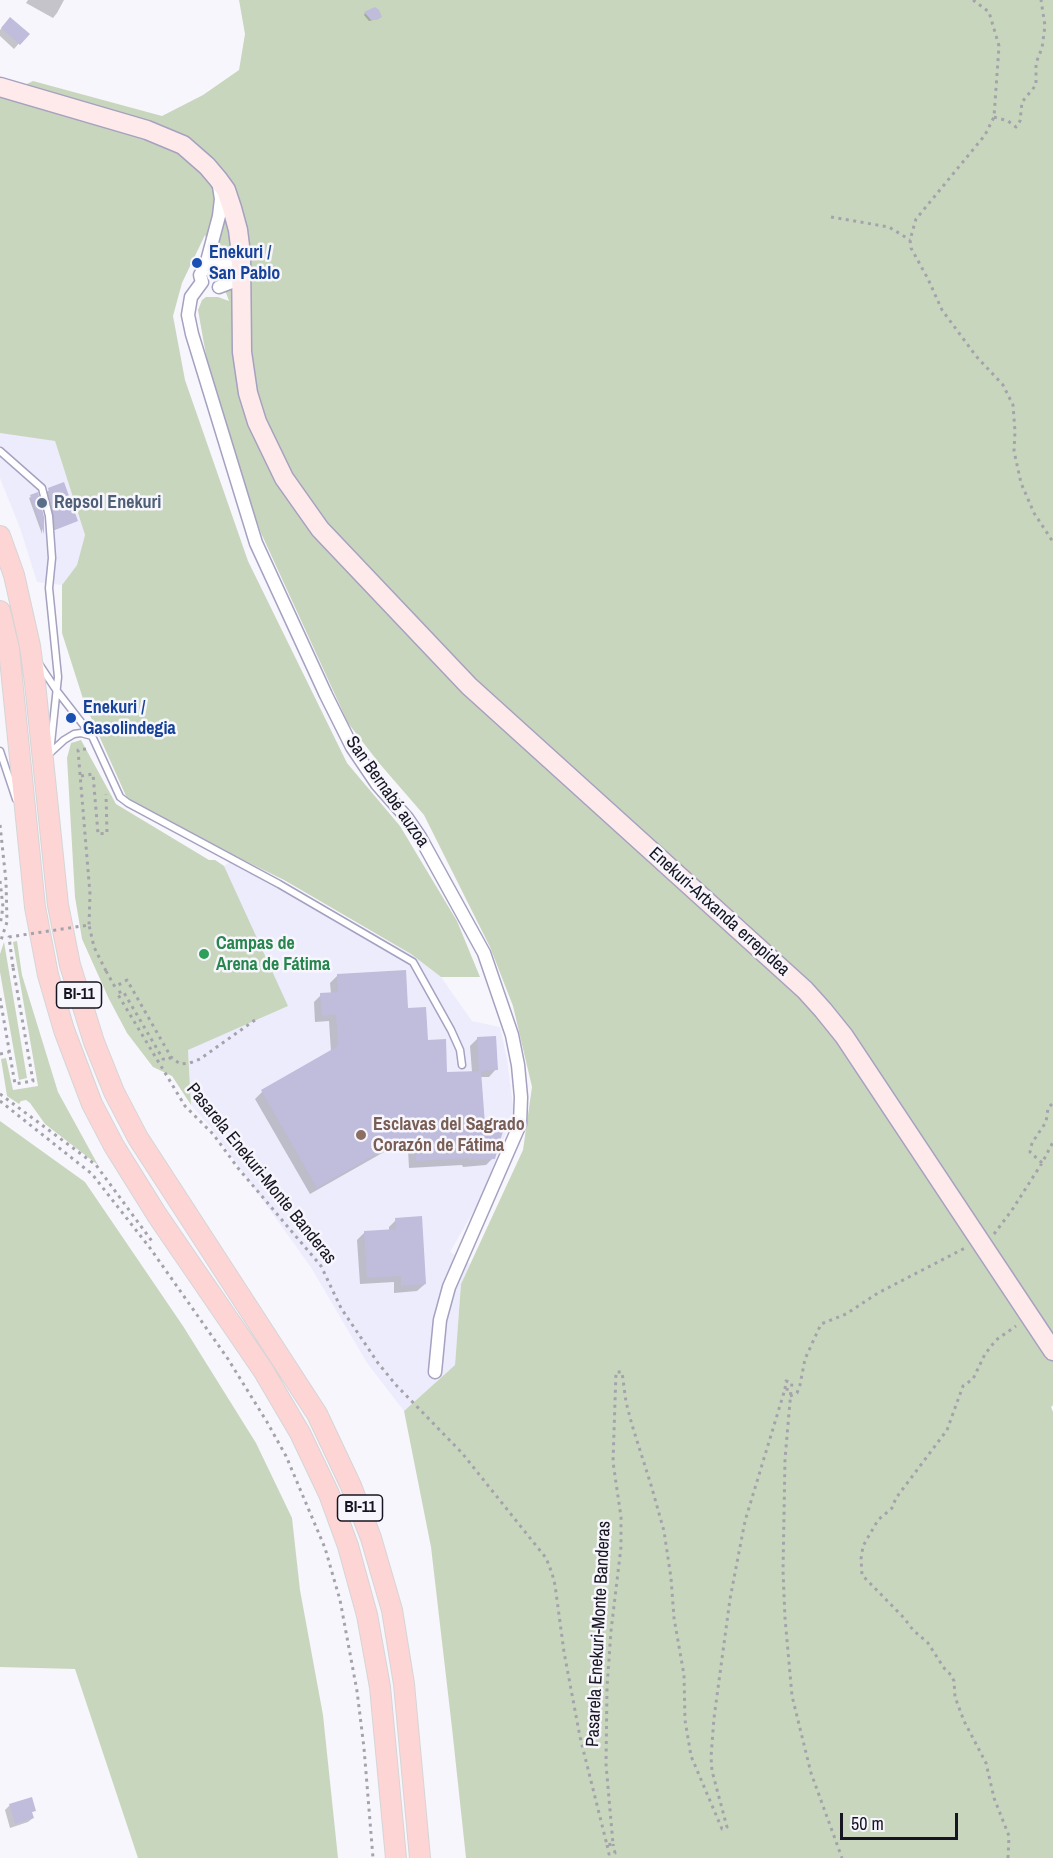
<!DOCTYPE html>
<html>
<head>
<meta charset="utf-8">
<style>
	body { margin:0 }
	#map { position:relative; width:1053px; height:1858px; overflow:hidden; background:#f7f6fd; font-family:"Archivo Narrow",sans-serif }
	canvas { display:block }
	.scale { position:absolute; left:840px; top:1813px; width:118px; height:27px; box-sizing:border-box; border:3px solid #171521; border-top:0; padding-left:8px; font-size:18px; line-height:21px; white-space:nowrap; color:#171521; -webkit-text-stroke:4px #f7f6fd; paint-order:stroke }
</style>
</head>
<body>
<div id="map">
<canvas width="1053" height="1858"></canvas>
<div class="scale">50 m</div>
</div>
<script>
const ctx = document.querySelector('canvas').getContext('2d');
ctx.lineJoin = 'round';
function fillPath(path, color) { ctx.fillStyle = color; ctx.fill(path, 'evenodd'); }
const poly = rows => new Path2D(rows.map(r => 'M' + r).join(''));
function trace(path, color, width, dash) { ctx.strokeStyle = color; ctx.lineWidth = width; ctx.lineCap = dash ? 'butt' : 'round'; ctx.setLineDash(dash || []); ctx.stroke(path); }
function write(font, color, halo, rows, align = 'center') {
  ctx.font = font + ' "Archivo Narrow",sans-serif'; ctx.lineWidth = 5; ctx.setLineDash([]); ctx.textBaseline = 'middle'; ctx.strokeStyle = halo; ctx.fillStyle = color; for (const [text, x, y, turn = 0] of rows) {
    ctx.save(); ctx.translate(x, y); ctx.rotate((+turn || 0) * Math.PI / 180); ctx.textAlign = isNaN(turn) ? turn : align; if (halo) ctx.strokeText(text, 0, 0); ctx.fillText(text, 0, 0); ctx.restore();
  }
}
fillPath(poly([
	[0,431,55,441,85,535,77,565,62,585,37,582,20,528,0,478],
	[236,857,411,954,441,977,472,1021,500,1027,507,1059,514,1113,479,1202,450,1252,470,1264,461,1284,455,1365,404,1411,367,1363,312,1269,212,1129,191,1105,188,1050,215,860,224,866]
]), '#edecfc');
fillPath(poly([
	[239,0,1053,0,1053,1405,1051,1407,1053,1412,1053,1858,466,1858,452,1728,431,1547,404,1411,455,1365,461,1284,523,1150,532,1087,513,1006,490,947,424,815,379,763,348,723,261,533,216,406,204,344,198,310,202,300,206,297,218,297,229,301,205,235,182,283,173,316,185,380,248,561,347,763,400,826,457,921,480,977,441,977,411,954,284,880,148,813,126,796,84,702,62,633,62,585,77,565,85,535,55,441,0,433,0,97,33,81,162,116,203,95,239,70,245,34],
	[81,740,116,804,209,860,215,860,224,866,288,1006,188,1050,191,1105,172,1076,153,1067,127,1033,109,999,82,939,75,897,67,758,71,743],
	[17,941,22,975,58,1092,98,1165,45,1124,30,1103,26,1100,21,1101,19,1104,7,1096,1,1059,6,1058,13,1090,38,1086,13,942],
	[4,942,27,1078,19,1080,0,972,0,954],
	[0,1121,85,1182,183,1326,256,1443,292,1518,300,1590,323,1715,338,1858,138,1858,75,1669,0,1667]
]), '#c9d6be');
fillPath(poly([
	[28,0,64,0,57,13,53,18,26,3],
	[365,13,378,19,369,21,364,15],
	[10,19,27,34,14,49,0,36,0,30],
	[63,484,77,520,54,530,53,517,46,492],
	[37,494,42,517,42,534,29,498],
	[338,975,406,1009,446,1074,472,1072,470,1046,478,1038,496,1069,489,1077,480,1077,483,1126,493,1158,486,1165,463,1167,462,1165,409,1168,408,1150,384,1152,310,1194,255,1099,262,1092,331,1052,329,1021,315,1022,314,1002,321,995,331,994,330,983],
	[396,1220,425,1284,417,1291,394,1293,394,1282,360,1284,357,1240,365,1232,389,1231,389,1227],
	[31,1799,34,1810,31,1813,33,1818,28,1822,10,1828,5,1810,9,1806]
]), '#0003');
fillPath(poly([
	[375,7,379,10,382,17,377,20,371,20,364,12],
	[10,17,30,34,20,45,1,28],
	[64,482,78,521,55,530,54,515,48,488],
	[38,492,44,517,44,534,30,495],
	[406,970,408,1008,426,1007,428,1040,446,1039,447,1072,479,1071,477,1037,496,1036,498,1070,481,1071,485,1124,505,1124,495,1159,469,1160,469,1158,416,1161,415,1144,392,1145,317,1188,261,1090,338,1046,336,1014,322,1016,320,993,338,992,337,974],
	[422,1216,426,1284,401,1286,401,1276,367,1278,364,1231,396,1229,395,1218],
	[32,1797,36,1811,32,1812,34,1818,15,1824,9,1804]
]), '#bfbcdc');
const lane = poly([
	[0,451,42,488,49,516,52,558,49,588,58,677,50,753],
	[39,664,57,691,92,736,120,797,128,803,279,884,413,962,451,1030,460,1050,462,1065],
	[0,751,16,799],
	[51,752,64,740,74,734,81,733,92,736]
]);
const street = poly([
	[206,265,226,264,242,273,232,282,219,287],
	[202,282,191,297,188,315,192,334,256,543,326,695,352,747,377,784,407,818,420,837,484,953,512,1035,518,1065,521,1097,520,1124,449,1287,440,1320,435,1372],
	[202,282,200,275,206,265,219,216,221,199,219,186]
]);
const secondary = poly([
	[0,87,147,130,183,145,207,166,218,179,226,190,232,208,238,230,241,254,242,352,248,393,257,422,284,478,320,529,469,686,773,961,805,990,823,1010,844,1036,1053,1351]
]);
const primary = poly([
	[0,536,14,575,30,646,35,683,58,905,70,965,94,1042,114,1092,138,1138,317,1414,351,1486,371,1538,392,1610,404,1684,420,1858],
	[0,611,9,649,35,907,48,975,64,1030,92,1104,114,1146,157,1215,263,1370,300,1433,329,1494,348,1546,367,1615,380,1687,396,1858]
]);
trace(lane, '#a5a1c0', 9);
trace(street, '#a5a1c0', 15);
trace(secondary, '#a5a1c0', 21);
trace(primary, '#d5d5d7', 22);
trace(poly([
	[973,0,989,12,999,46,994,117,985,135,916,219,910,240,911,248,928,279,942,310,976,356,1003,385,1013,405,1015,431,1014,451,1021,483,1034,513,1053,542],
	[994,117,1008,121,1016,127,1020,121,1022,102,1036,85,1036,63,1042,48,1045,26,1041,0],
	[831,217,889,227,910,240],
	[86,749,78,750,90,894,89,925],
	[81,776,93,774,98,834,107,833,106,794],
	[0,825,6,881,7,922,0,943],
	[0,881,3,907,0,925],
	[106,971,115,987,127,980,171,1057,180,1064,190,1063,200,1059,255,1020],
	[0,998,15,1084,33,1081,13,967],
	[0,1054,9,1052],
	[171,1057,168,1060,163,1059,123,991,117,993,185,1106,213,1134,238,1168,321,1266,341,1308,378,1363,396,1385,462,1453,546,1558,552,1573,555,1585,564,1652,580,1737,607,1845,613,1844,606,1764,607,1687,611,1631,621,1547,621,1517,613,1462,616,1372,622,1372,626,1402,632,1425,651,1485,664,1531,671,1578,674,1618,684,1675,685,1720,691,1756,722,1829,727,1827,712,1771,711,1757,714,1718,730,1599,745,1521,785,1389,791,1390,785,1459,783,1571,785,1618,792,1696,811,1773,842,1858],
	[0,1094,96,1165,154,1244],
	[0,1101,92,1174,150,1248,228,1359,267,1422,286,1456,325,1548,340,1600,357,1691,364,1748,373,1858],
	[1042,1163,1030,1152,1032,1143,1046,1122,1048,1108,1053,1103],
	[994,1234,1012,1210,1042,1163,1053,1142],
	[785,1389,786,1381,792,1383,791,1390],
	[790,1396,797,1393,800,1385,805,1359,821,1324,846,1314,878,1293,965,1248],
	[607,1845,609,1854,615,1853,613,1844],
	[1008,1858,1009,1836,994,1798,986,1763,964,1721,955,1697,954,1681,951,1675,944,1668,928,1643,913,1630,904,1618,862,1575,861,1559,863,1546,878,1520,892,1508,896,1498,947,1430,963,1386,973,1379,985,1354,996,1340,1016,1326]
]), '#a4a3ab', 3, [3, 4.5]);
trace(lane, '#fff', 6);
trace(street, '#fff', 12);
trace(secondary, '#feeaea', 18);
trace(primary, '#fdd5d4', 20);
trace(poly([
	[13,967,9,937,89,925,94,947,106,971]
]), '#a4a3ab', 3, [3, 4.5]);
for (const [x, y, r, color] of [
	[197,263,6,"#1a4fb4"],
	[42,503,6,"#5c6f8a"],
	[71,718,6,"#1a4fb4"],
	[204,954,6,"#2e9e5b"],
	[361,1135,6,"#8d6e63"]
]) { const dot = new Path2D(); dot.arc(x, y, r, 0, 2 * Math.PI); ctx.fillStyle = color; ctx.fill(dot); trace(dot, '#f7f6fd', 2); }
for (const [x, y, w] of [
	[79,995,45],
	[360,1508,45]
]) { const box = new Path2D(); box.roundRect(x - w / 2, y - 13, w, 26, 4.5); ctx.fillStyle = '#f7f6fd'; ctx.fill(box); trace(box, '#171521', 1.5); }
write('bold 16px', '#171521', null, [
	["BI-11",79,995],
	["BI-11",360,1508]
]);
write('bold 18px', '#164399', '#f7f6fd', [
	["Enekuri /",209,253],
	["San Pablo",209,274],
	["Enekuri /",83,708],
	["Gasolindegia",83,729]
], 'left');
write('bold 18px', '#4e5e75', '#f7f6fd', [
	["Repsol Enekuri",54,503]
], 'left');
write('18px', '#171521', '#f7f6fd', [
	["San Bernabé auzoa",387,792,55],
	["Enekuri-Artxanda errepidea",719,912,42],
	["Pasarela Enekuri-Monte Banderas",261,1174,51],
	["Pasarela Enekuri-Monte Banderas",599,1634,-87]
]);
write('bold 18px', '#27864d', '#f7f6fd', [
	["Campas de",216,944],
	["Arena de Fátima",216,965]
], 'left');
write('bold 18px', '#785e54', '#f7f6fd', [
	["Esclavas del Sagrado",373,1125],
	["Corazón de Fátima",373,1146]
], 'left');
</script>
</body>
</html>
